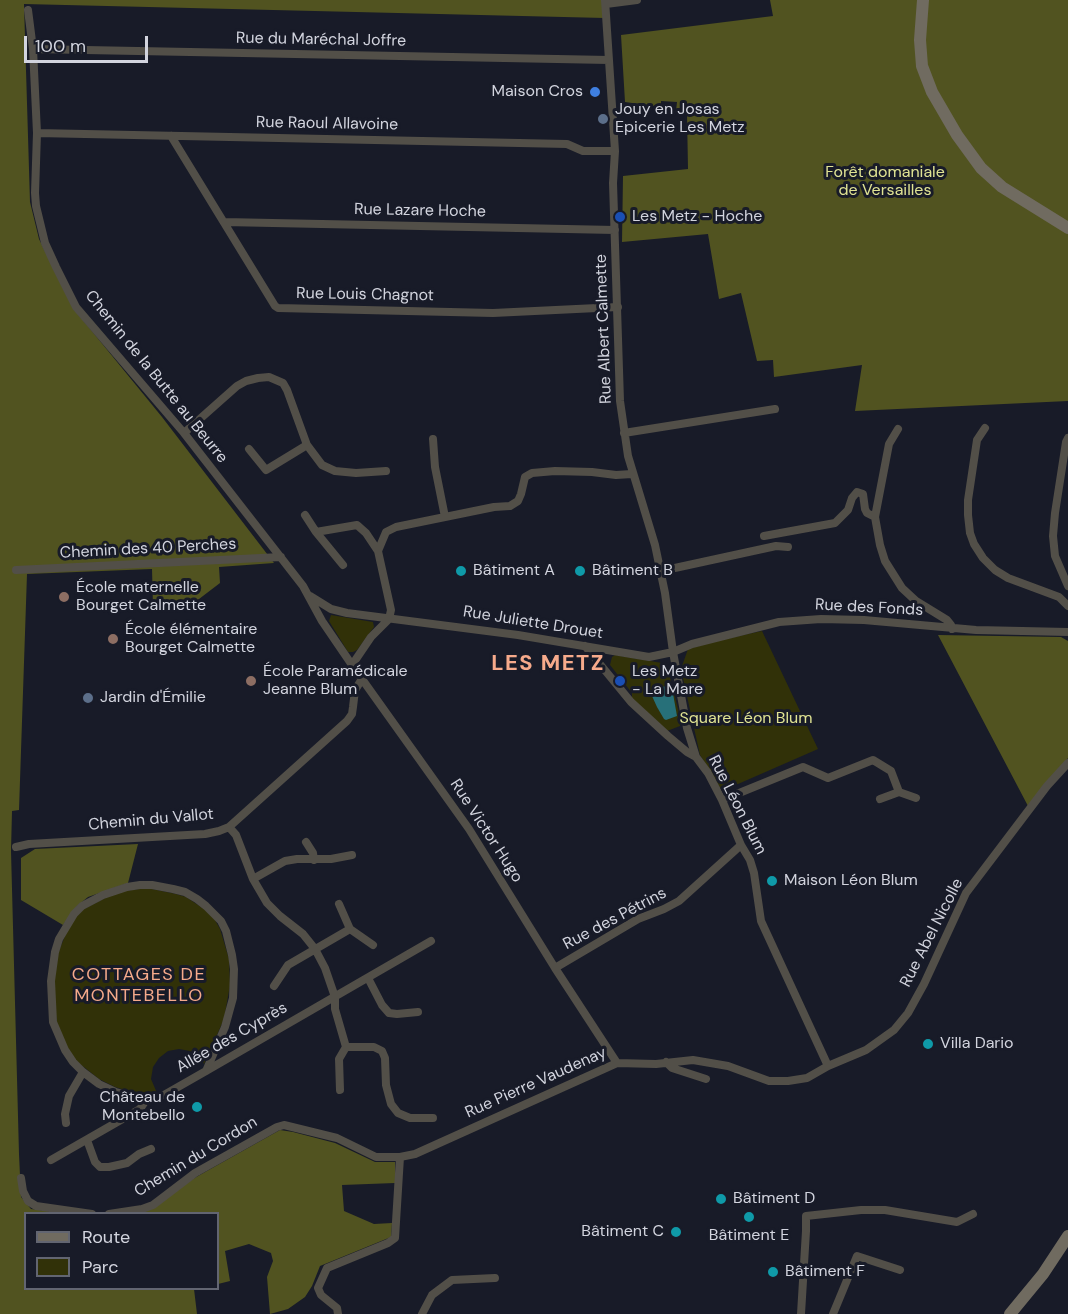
<!DOCTYPE html>
<html>
<head>
<meta charset="utf-8">
<style>
	body { margin:0 }
	#map { position:relative; width:1068px; height:1314px; overflow:hidden; background:#181b28; font-family:"DM Sans",sans-serif }
	canvas { display:block }
	.legend { position:absolute; left:24px; top:1212px; width:195px; height:78px; box-sizing:border-box; background:#181b28; border:2px solid #626571; margin:0; padding:8px 10px; list-style:none; font-size:18px; color:#d2d4de }
	.legend li { display:flex; align-items:center; gap:12px; height:30px }
	.legend b { width:30px; border:2px solid #626571 }
	.scale { position:absolute; left:24px; top:36px; width:124px; height:27px; box-sizing:border-box; border:3px solid #d2d4de; border-top:0; padding-left:8px; font-size:18px; line-height:21px; white-space:nowrap; color:#d2d4de; -webkit-text-stroke:4px #181b28; paint-order:stroke }
</style>
</head>
<body>
<div id="map">
<canvas width="1068" height="1314"></canvas>
<ul class="legend">
<li><b style="height:8px;background:#706b60"></b>Route</li>
<li><b style="height:16px;background:#313108"></b>Parc</li>
</ul>
<div class="scale">100 m</div>
</div>
<script>
const ctx = document.querySelector('canvas').getContext('2d');
ctx.lineJoin = 'round';
function fillPath(path, color) { ctx.fillStyle = color; ctx.fill(path, 'evenodd'); }
const poly = rows => new Path2D(rows.map(r => 'M' + r).join(''));
function trace(path, color, width, dash) { ctx.strokeStyle = color; ctx.lineWidth = width; ctx.lineCap = dash ? 'butt' : 'round'; ctx.setLineDash(dash || []); ctx.stroke(path); }
function write(font, color, halo, rows, align = 'center') {
  ctx.font = font + ' "DM Sans",sans-serif'; ctx.lineWidth = 6; ctx.setLineDash([]); ctx.textBaseline = 'middle'; ctx.strokeStyle = halo; ctx.fillStyle = color; for (const [text, x, y, turn = 0] of rows) {
    ctx.save(); ctx.translate(x, y); ctx.rotate((+turn || 0) * Math.PI / 180); ctx.textAlign = isNaN(turn) ? turn : align; if (halo) ctx.strokeText(text, 0, 0); ctx.fillText(text, 0, 0); ctx.restore();
  }
}
fillPath(poly([
	[331,615,373,622,374,627,357,650,353,652,348,652,329,621],
	[762,631,818,749,722,791,700,755,681,669,688,649,716,641],
	[615,655,662,663,668,669,681,721,680,726,667,731,632,699,632,693,610,665,612,657],
	[147,888,176,894,186,897,207,911,215,920,220,929,229,959,230,985,224,1019,204,1064,200,1057,190,1051,179,1049,168,1051,159,1058,153,1067,151,1079,157,1093,142,1095,115,1087,99,1079,75,1060,66,1048,58,1028,55,1010,54,986,57,956,67,931,76,917,84,909,117,892]
]), '#313108');
fillPath(poly([
	[0,0,604,0,605,18,24,4,30,202,39,239,73,308,162,417,274,563,219,567,220,583,182,612,153,607,152,569,27,574,19,810,12,811,11,851,19,1154,21,1197,31,1209,64,1213,26,1214,26,1288,194,1289,197,1314,0,1314],
	[770,0,1068,0,1068,401,855,411,862,365,774,377,773,360,757,361,741,293,719,299,708,234,622,242,623,176,688,169,687,114,676,111,677,102,661,101,661,107,625,102,621,35,773,16],
	[938,635,1061,637,1068,641,1068,758,1028,806],
	[138,844,128,883,88,897,77,906,63,925,21,900,21,858,35,849],
	[280,1130,293,1132,335,1143,375,1162,395,1162,395,1183,342,1185,344,1211,374,1224,392,1223,391,1237,320,1266,312,1286,305,1297,288,1309,270,1314,267,1277,273,1261,271,1253,249,1244,225,1251,230,1281,218,1284,218,1214,137,1214,198,1176]
]), '#515320');
fillPath(poly([
	[669,686,672,688,677,716,666,720,664,719,657,707,652,696,655,689,660,687]
]), '#277079');
trace(poly([
	[605,0,615,151,613,183,620,401,628,456,655,545,665,593,673,652,687,728,696,757,708,773,722,800,741,845,750,860,754,873,761,921,828,1066],
	[606,4,637,0],
	[28,10,33,49,37,133,35,193,36,206,45,243,56,267,76,307,184,433,303,586,322,621,352,665,469,829,555,968,617,1063],
	[33,49,609,60],
	[37,133,567,144,583,151,615,151],
	[171,136,275,306,278,308,493,313,618,307],
	[224,222,615,230],
	[985,428,977,440,968,500,968,515,970,533,974,544,983,558,995,570,1008,578,1059,597,1068,606],
	[898,429,889,444,875,517,880,545,885,561,902,588,916,601,947,620,951,625,952,629],
	[184,433,237,386,246,381,258,378,269,377,283,383,287,390,307,445,322,465,335,471,356,473,386,471],
	[624,433,775,409],
	[1068,438,1066,442,1055,513,1053,536,1055,556,1068,586],
	[433,439,435,467,445,517],
	[249,449,266,470,307,445],
	[305,515,316,532],
	[764,536,835,523,848,510,852,498,857,492,863,494,865,509,867,513,875,517],
	[343,565,316,532,357,525,366,533,378,551],
	[16,570,281,557],
	[661,571,776,546,788,547],
	[310,596,331,609,347,613,518,635,649,657,673,652,692,644,779,622,821,619,864,620,976,630,1068,632],
	[389,619,391,610,378,551,386,532,396,527,494,507,510,506,518,501,521,494,525,477,532,473,555,471,592,472,616,475,632,474],
	[585,646,631,702,668,736,687,752,696,757],
	[352,665,371,637,389,619],
	[880,799,899,792],
	[722,800,803,767,828,778,873,760,891,771,899,792,916,798],
	[229,827,236,835,253,879,267,903,280,916,303,934,315,949,325,968,335,997,335,1009,346,1047,339,1059,340,1090],
	[306,842,313,853,314,860],
	[16,847,29,844,205,834,219,831,229,827,347,721,352,714,353,707,355,690,362,679],
	[253,879,285,861,297,859,331,859,352,855],
	[350,929,373,945],
	[555,968,638,919,664,909,679,901,741,845],
	[368,978,382,1005,389,1013,397,1014,418,1012],
	[274,986,288,965,350,929,339,904],
	[346,1047,374,1047,382,1051,385,1058,386,1085,391,1104,398,1113,410,1118,433,1118],
	[666,1062,672,1068,706,1079],
	[146,1100,116,1092,99,1084,83,1072,73,1062,65,1050,53,1022,51,981,55,952,59,939,74,914,82,906,103,895,127,887,140,885,152,885,173,889,185,892,197,899,206,906,221,921,226,931,232,955,234,969,233,998,225,1027,206,1071],
	[66,1123,65,1114,69,1096,83,1072],
	[87,1140,95,1162,100,1167,109,1167,127,1163,139,1154,151,1149],
	[51,1160,140,1109,146,1100,164,1095,206,1071,431,941],
	[21,1178,23,1191,28,1201,36,1206,92,1214],
	[109,1214,142,1209,153,1205,195,1173,277,1127,284,1125,337,1138,376,1157,400,1157,415,1154,617,1063,656,1064,693,1060,728,1066,769,1081,788,1081,807,1078,828,1066,866,1050,894,1030,908,1013,924,984,966,893,1047,786,1068,763],
	[338,1314,337,1308,321,1295,318,1288,327,1268,388,1243,395,1238,400,1157],
	[422,1314,432,1295,452,1280,495,1278],
	[801,1314,806,1231,806,1216,861,1210,885,1210,957,1222,973,1214],
	[833,1314,857,1256,900,1270]
]), '#524f48', 8);
trace(poly([
	[923,0,920,40,922,66,932,92,957,135,981,168,1002,187,1068,228],
	[1010,1314,1043,1274,1068,1236]
]), '#706b60', 12);
for (const [x, y, r, color] of [
	[595,92,6,"#3f7fe0"],
	[603,119,6,"#5c6f8a"],
	[620,217,6,"#1a4fb4"],
	[461,571,6,"#0f9aa8"],
	[580,571,6,"#0f9aa8"],
	[64,597,6,"#8d6e63"],
	[113,639,6,"#8d6e63"],
	[251,681,6,"#8d6e63"],
	[620,681,6,"#1a4fb4"],
	[88,698,6,"#5c6f8a"],
	[772,881,6,"#0f9aa8"],
	[928,1044,6,"#0f9aa8"],
	[197,1107,6,"#0f9aa8"],
	[721,1199,6,"#0f9aa8"],
	[749,1217,6,"#0f9aa8"],
	[676,1232,6,"#0f9aa8"],
	[773,1272,6,"#0f9aa8"]
]) { const dot = new Path2D(); dot.arc(x, y, r, 0, 2 * Math.PI); ctx.fillStyle = color; ctx.fill(dot); trace(dot, '#181b28', 2); }
write('16px', '#d2d4de', '#181b28', [
	["Rue du Maréchal Joffre",321,40,1],
	["Rue Raoul Allavoine",327,124,1],
	["Rue Lazare Hoche",420,211,1],
	["Rue Louis Chagnot",365,295,1],
	["Rue Albert Calmette",604,329,-92],
	["Chemin de la Butte au Beurre",156,377,51],
	["Chemin des 40 Perches",148,549,-3],
	["Rue des Fonds",869,608,3],
	["Rue Juliette Drouet",533,623,9],
	["Rue Léon Blum",737,805,63],
	["Chemin du Vallot",151,820,-5],
	["Rue Victor Hugo",486,831,57],
	["Rue des Pétrins",615,919,-28],
	["Rue Abel Nicolle",932,933,-63],
	["Allée des Cyprès",232,1038,-30],
	["Rue Pierre Vaudenay",536,1083,-24],
	["Chemin du Cordon",196,1157,-31]
]);
write('16px', '#d2d4de', '#181b28', [
	["Maison Cros",583,92,"right"],
	["Jouy en Josas",615,110],
	["Epicerie Les Metz",615,128],
	["Les Metz - Hoche",632,217],
	["Bâtiment A",473,571],
	["Bâtiment B",592,571],
	["École maternelle",76,588],
	["Bourget Calmette",76,606],
	["École élémentaire",125,630],
	["Bourget Calmette",125,648],
	["École Paramédicale",263,672],
	["Jeanne Blum",263,690],
	["Les Metz",632,672],
	["- La Mare",632,690],
	["Jardin d'Émilie",100,698],
	["Maison Léon Blum",784,881],
	["Villa Dario",940,1044],
	["Château de",185,1098,"right"],
	["Montebello",185,1116,"right"],
	["Bâtiment D",733,1199],
	["Bâtiment C",664,1232,"right"],
	["Bâtiment E",749,1236,"center"],
	["Bâtiment F",785,1272]
], 'left');
write('16px', '#e0e393', '#181b28', [
	["Forêt domaniale",885,173],
	["de Versailles",885,191],
	["Square Léon Blum",746,719]
]);
ctx.letterSpacing = '1.5px';
write('18px', '#f6aa8b', '#181b28', [
	["COTTAGES DE",139,975],
	["MONTEBELLO",139,996]
]);
ctx.letterSpacing = '0px';
ctx.letterSpacing = '1.5px';
write('bold 22px', '#f6aa8b', '#181b28', [
	["LES METZ",548,664]
]);
ctx.letterSpacing = '0px';
</script>
</body>
</html>
